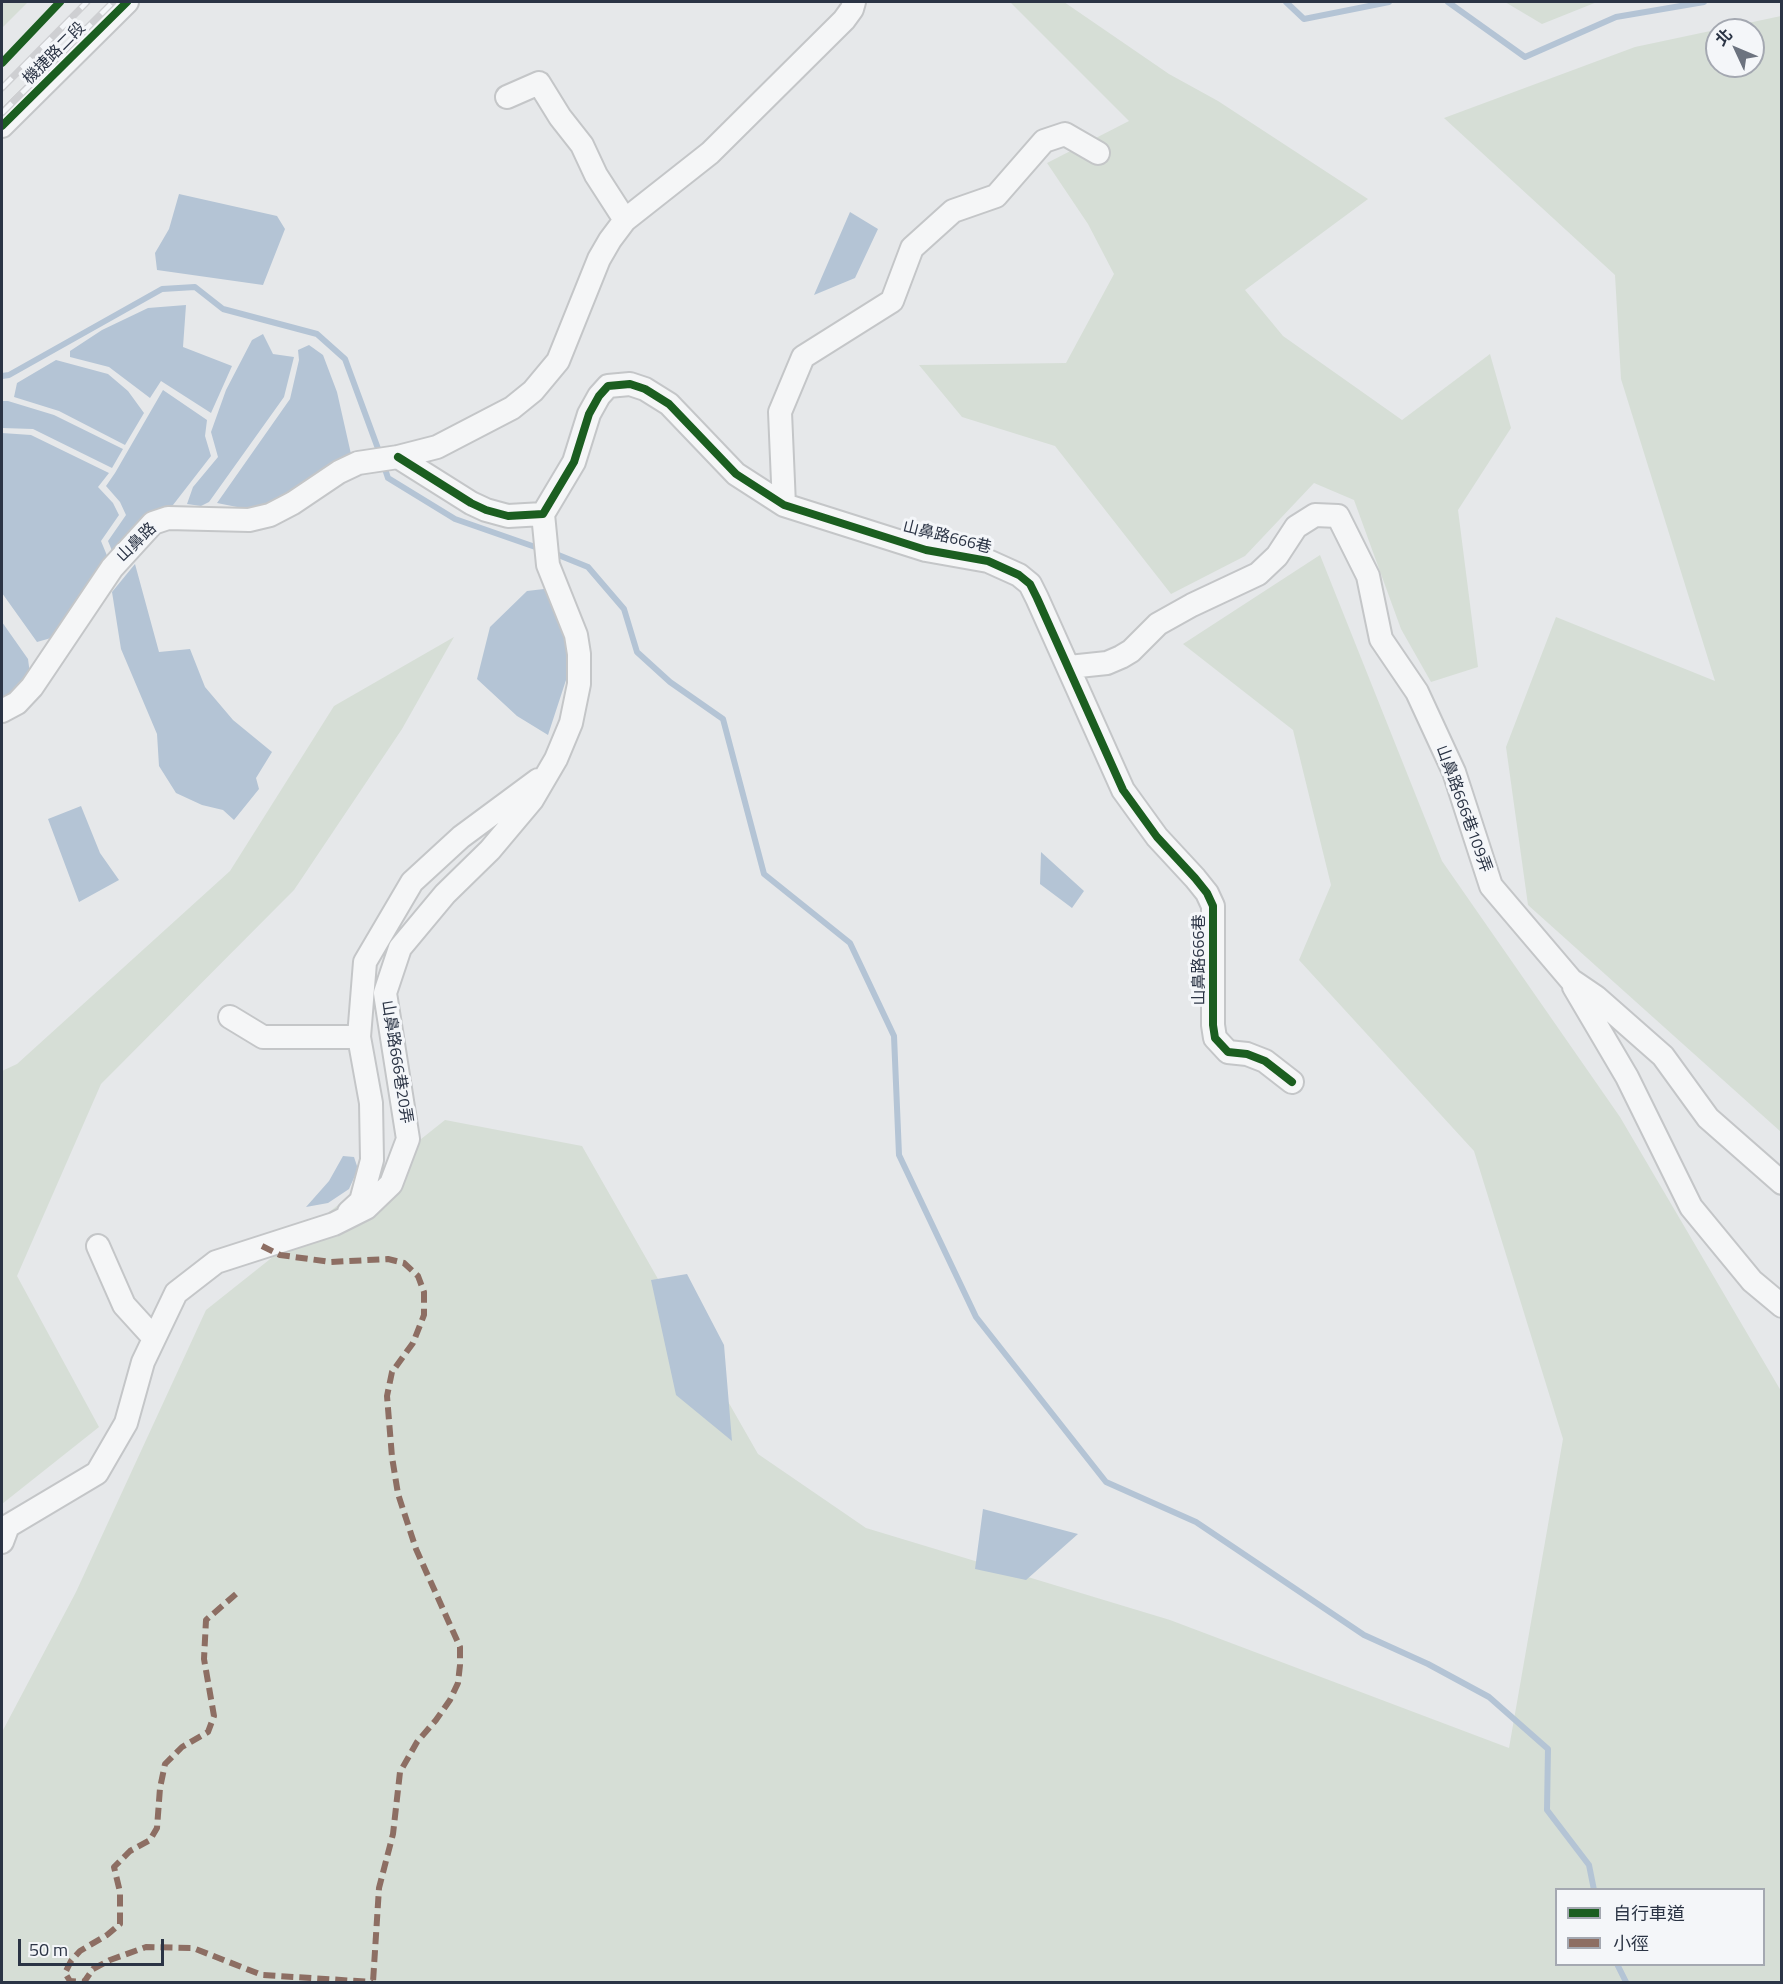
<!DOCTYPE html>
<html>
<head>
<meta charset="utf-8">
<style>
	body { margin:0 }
	#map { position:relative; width:1783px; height:1984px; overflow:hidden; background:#e6e8ea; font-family:"Titillium Web","Noto Sans TC",sans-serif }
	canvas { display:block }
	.frame { position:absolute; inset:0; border:3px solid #2b3445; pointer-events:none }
	.legend { position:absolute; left:1555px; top:1888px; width:210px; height:78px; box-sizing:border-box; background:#f4f6f9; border:2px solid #a4a8b1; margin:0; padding:8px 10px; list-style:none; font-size:18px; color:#2b3445 }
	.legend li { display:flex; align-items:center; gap:12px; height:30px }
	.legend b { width:30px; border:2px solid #a4a8b1 }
	.north { position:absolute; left:1705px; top:18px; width:60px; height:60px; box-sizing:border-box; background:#f4f6f9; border:2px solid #a4a8b1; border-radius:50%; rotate:314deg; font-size:16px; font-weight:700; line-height:24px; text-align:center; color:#2b3445 }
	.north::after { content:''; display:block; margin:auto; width:21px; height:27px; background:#6c737f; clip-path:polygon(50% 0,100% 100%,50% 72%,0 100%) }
	.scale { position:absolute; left:18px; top:1939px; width:146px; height:27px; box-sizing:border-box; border:3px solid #2b3445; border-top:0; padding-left:8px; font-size:18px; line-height:21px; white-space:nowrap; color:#2b3445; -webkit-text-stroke:4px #f4f6f9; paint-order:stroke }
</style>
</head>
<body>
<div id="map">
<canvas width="1783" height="1984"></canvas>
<div class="frame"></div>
<ul class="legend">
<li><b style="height:8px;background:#1b5e20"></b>自行車道</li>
<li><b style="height:8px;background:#8d6e63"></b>小徑</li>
</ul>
<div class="north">北</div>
<div class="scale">50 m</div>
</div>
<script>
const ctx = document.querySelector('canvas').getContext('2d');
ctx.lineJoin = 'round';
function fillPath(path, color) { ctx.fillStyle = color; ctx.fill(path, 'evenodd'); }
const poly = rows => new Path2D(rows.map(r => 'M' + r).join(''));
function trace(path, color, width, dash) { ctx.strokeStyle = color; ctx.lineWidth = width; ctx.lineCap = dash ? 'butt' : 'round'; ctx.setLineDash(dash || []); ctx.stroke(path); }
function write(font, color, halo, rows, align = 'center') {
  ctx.font = font + ' "Titillium Web","Noto Sans TC",sans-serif'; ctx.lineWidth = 6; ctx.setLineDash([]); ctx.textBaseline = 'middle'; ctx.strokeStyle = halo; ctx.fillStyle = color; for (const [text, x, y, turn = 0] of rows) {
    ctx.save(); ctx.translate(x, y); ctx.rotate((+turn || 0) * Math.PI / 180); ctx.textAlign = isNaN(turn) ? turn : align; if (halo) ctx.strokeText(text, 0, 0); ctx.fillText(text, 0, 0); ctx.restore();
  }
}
fillPath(poly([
	[2,2,28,2,2,28],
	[1010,2,1064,2,1169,74,1218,101,1368,199,1245,290,1283,336,1402,420,1490,354,1511,428,1458,510,1478,667,1431,682,1401,629,1354,500,1314,483,1245,556,1171,594,1055,446,962,417,919,365,1066,363,1114,274,1088,224,1047,163,1129,121],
	[1505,2,1597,2,1542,24],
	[1781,16,1782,16,1781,1132,1528,905,1506,747,1556,617,1715,681,1621,379,1615,275,1444,118,1635,47],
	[1717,30,1753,30,1753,66,1717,66],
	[1320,555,1442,861,1620,1117,1781,1391,1781,1982,2,1982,2,1732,76,1592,206,1310,445,1120,582,1146,758,1454,866,1528,1170,1620,1509,1748,1563,1439,1474,1151,1299,960,1331,885,1293,730,1183,644],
	[1556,1890,1764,1890,1764,1964,1556,1964],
	[454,637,402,729,294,890,101,1084,17,1276,99,1427,2,1504,2,1071,17,1064,230,871,334,706]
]), '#d6ded6');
fillPath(poly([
	[179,194,277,216,285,229,263,285,157,270,155,253,169,229],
	[850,212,878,229,855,278,814,295],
	[186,305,183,347,232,366,211,413,161,381,150,398,109,367,70,357,70,351,102,330,148,308],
	[263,334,273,354,294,357,284,397,209,502,201,506,187,504,193,487,218,457,211,432,226,390,252,340],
	[309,345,323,355,337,392,351,454,281,506,252,510,217,503,290,399,299,360,298,350],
	[56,360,108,374,128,391,144,413,125,445,59,411,14,397,17,383],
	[163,390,207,420,205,436,211,456,173,505,138,525,113,553,108,541,126,515,120,502,106,486,115,473],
	[2,401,8,401,54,415,123,449,112,468,33,429,2,428],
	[2,433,31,435,109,473,98,487,113,503,119,515,101,541,108,558,51,638,37,642,2,593],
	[135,564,159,652,190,649,205,687,233,720,272,752,256,778,259,789,234,820,223,810,202,805,176,793,159,766,157,734,121,649,112,592],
	[544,589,565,631,570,654,567,677,548,735,517,716,477,679,490,627,527,591],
	[2,622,28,659,30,674,21,692,2,701],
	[81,806,100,853,119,880,79,902,48,819],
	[1041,852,1084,891,1072,908,1040,884],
	[343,1156,354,1157,358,1169,349,1189,328,1203,306,1207,329,1181],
	[687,1274,724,1345,732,1441,676,1395,651,1280],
	[983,1509,1078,1534,1026,1580,975,1569]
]), '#b4c4d5');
trace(poly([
	[1286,2,1304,19,1389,2],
	[1448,2,1525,57,1616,17,1704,2],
	[2,376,9,375,162,289,195,287,223,309,317,334,345,359,380,454],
	[383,463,388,478,455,519,541,549],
	[551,552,588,567,624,609,637,652,670,682,723,719,764,874,850,943,894,1036,899,1155,976,1317,1106,1482,1196,1522,1364,1635,1428,1664,1489,1697,1548,1749,1547,1810,1589,1865,1594,1890],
	[1617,1964,1626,1982]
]), '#b4c4d5', 6);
const minor = poly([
	[507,97,539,83,560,117,582,145,596,175,625,220],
	[2,126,127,2],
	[398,457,471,503,486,510,508,516,543,514,574,462,589,414,599,396,608,386,630,384,645,389,669,404,736,474,784,505,926,550,988,561,1019,575,1030,584,1037,598,1123,790,1157,837,1195,878,1207,893,1213,906,1213,1025,1215,1038,1228,1052,1247,1054,1265,1061,1292,1082],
	[784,505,780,412,803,357,892,301,912,248,953,211,996,196,1044,141,1065,134,1098,153],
	[1069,667,1107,663,1121,657,1131,651,1158,624,1192,605,1258,574,1277,556,1296,527,1315,515,1338,516,1368,576,1381,639,1417,692,1454,772,1491,886,1571,980,1596,997,1663,1056,1708,1118,1782,1183],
	[2,711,17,703,32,687,112,568,153,523,168,518,249,520,270,515,293,503,339,472,358,463,398,457,437,447,512,408,533,391,558,361,599,259,610,240,625,220,710,153,844,20,852,9,854,2],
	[1574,987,1627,1077,1691,1207,1752,1281,1782,1306],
	[230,1017,263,1037,359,1037],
	[349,1212,361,1201,372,1160,371,1103,359,1037,365,962,412,882,461,837,538,780],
	[98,1246,124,1305,154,1338],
	[2,1542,8,1526,97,1473,126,1423,143,1362,176,1293,216,1262,334,1224,366,1208,391,1184,408,1139,385,993,400,948,445,894,490,850,532,800,556,759,571,723,579,684,579,654,576,635,548,565,543,514]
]);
trace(minor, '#c4c6c8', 26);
trace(minor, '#f5f6f7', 22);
const rail = poly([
	[2,88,87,2],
	[2,113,113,2]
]);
trace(rail, '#cecfd2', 7);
trace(rail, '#f4f6f9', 4.5, [14]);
trace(poly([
	[262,1246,280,1255,331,1262,388,1259,404,1263,418,1276,424,1292,424,1315,413,1343,392,1372,387,1396,392,1457,398,1494,416,1549,460,1647,460,1665,458,1683,450,1700,436,1720,417,1742,400,1772,393,1834,379,1888,373,1982],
	[236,1594,206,1620,204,1659,214,1716,208,1732,182,1747,165,1764,160,1788,157,1828,150,1840,130,1851,114,1867,120,1892,120,1924,107,1935,80,1951,71,1961,65,1973,70,1981,84,1982,93,1969,110,1960,146,1947,193,1948,262,1975,373,1982]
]), '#8d6e63', 6, [12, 6]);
trace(poly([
	[2,63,60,2],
	[2,126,127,2],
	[398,457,471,503,486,510,508,516,543,514,574,462,589,414,599,396,608,386,630,384,645,389,669,404,736,474,784,505,926,550,988,561,1019,575,1030,584,1037,598,1123,790,1157,837,1195,878,1207,893,1213,906,1213,1025,1215,1038,1228,1052,1247,1054,1265,1061,1292,1082]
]), '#1b5e20', 8);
write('16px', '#2b3445', '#f4f6f9', [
	["機捷路二段",55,54,-45],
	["山鼻路666巷",947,538,14],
	["山鼻路",137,543,-44],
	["山鼻路666巷109弄",1463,809,70],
	["山鼻路666巷",1200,960,-90],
	["山鼻路666巷20弄",396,1062,81]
]);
</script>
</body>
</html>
